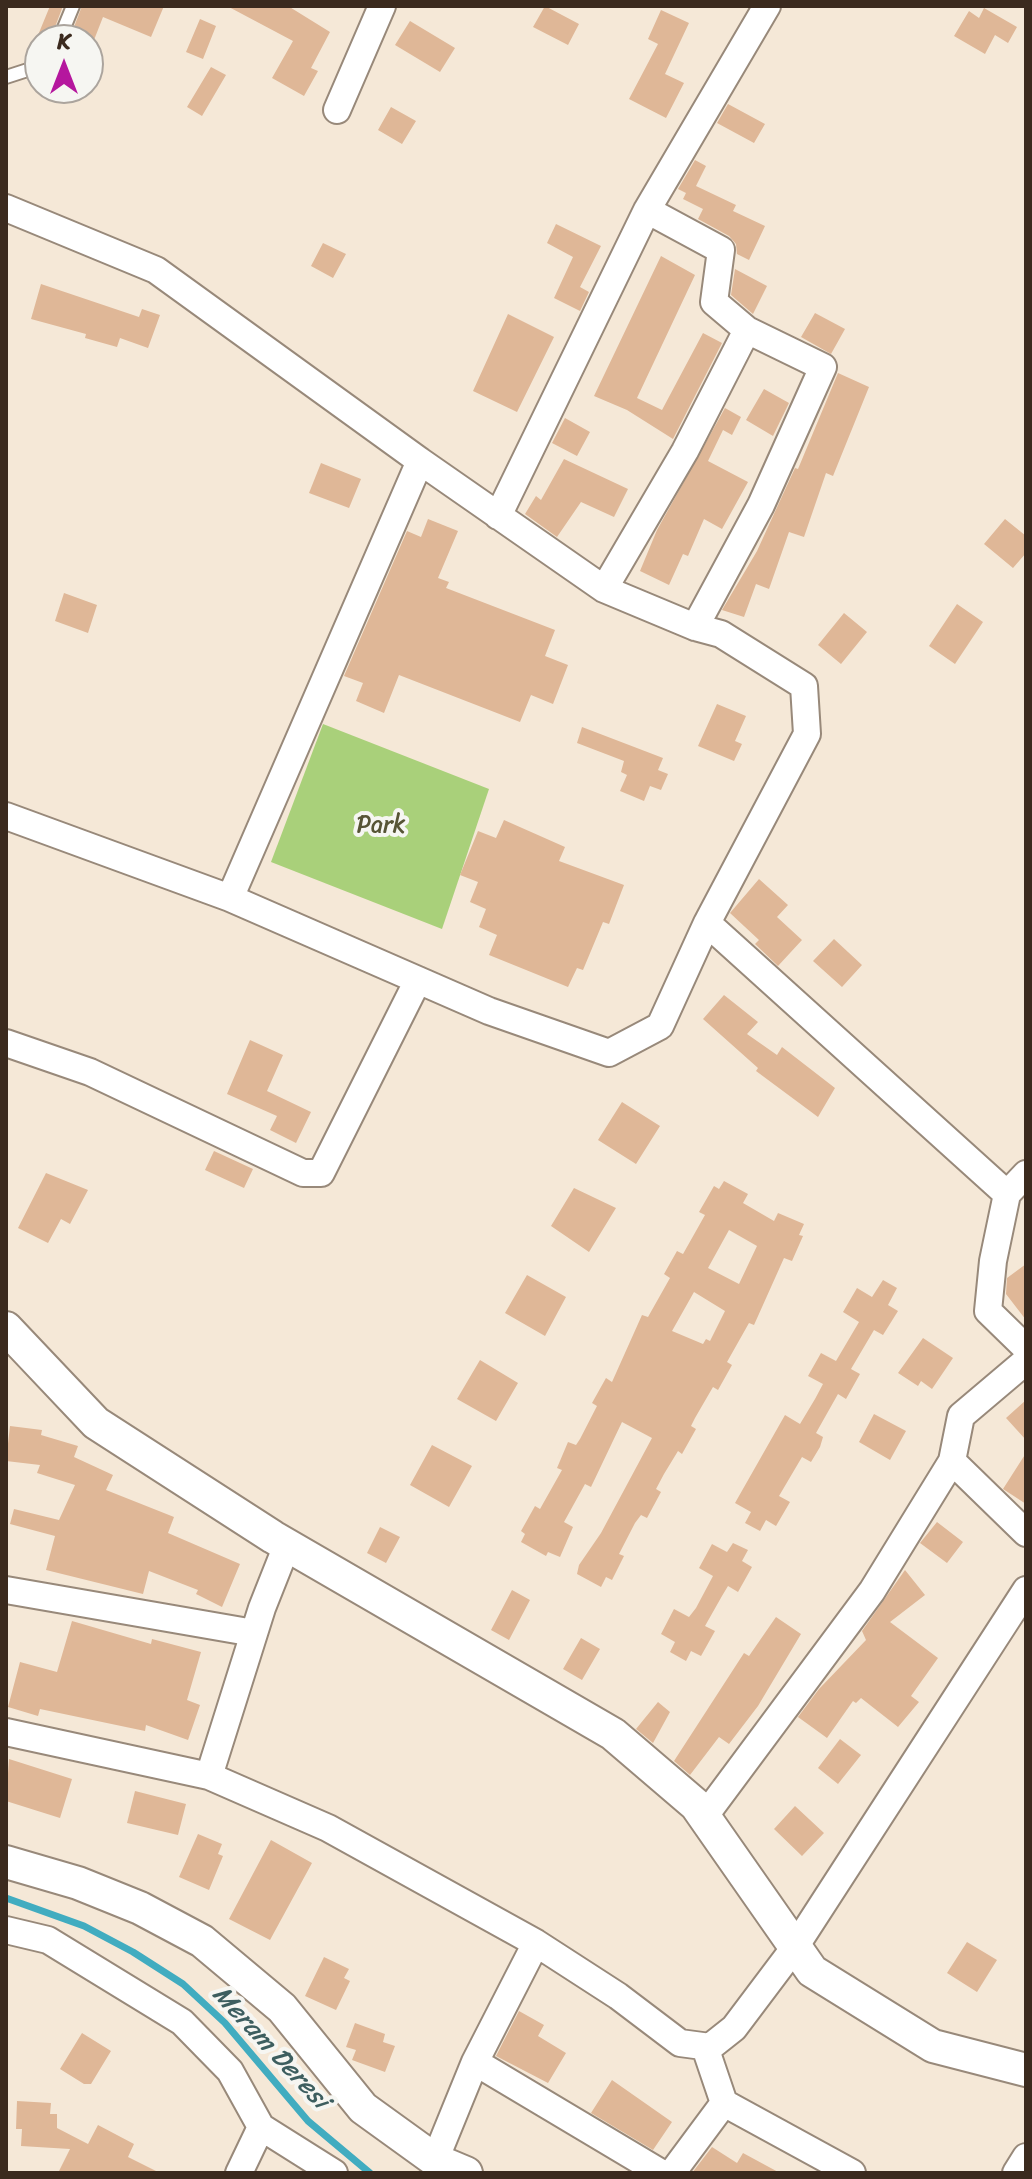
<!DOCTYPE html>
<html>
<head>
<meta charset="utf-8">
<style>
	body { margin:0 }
	#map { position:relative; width:1032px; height:2179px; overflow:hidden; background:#f5e8d7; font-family:Sriracha,sans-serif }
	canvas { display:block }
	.frame { position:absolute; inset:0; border:8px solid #3b2a1e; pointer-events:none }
	.north { position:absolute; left:24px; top:24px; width:80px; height:80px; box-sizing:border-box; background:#f6f6f2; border:2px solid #aba49d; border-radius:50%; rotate:0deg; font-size:22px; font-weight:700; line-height:32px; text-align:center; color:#3b2a1e }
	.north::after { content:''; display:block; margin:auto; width:28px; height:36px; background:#b5179e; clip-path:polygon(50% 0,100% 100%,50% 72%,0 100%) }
</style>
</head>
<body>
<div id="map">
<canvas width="1032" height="2179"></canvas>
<div class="frame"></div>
<div class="north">K</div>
</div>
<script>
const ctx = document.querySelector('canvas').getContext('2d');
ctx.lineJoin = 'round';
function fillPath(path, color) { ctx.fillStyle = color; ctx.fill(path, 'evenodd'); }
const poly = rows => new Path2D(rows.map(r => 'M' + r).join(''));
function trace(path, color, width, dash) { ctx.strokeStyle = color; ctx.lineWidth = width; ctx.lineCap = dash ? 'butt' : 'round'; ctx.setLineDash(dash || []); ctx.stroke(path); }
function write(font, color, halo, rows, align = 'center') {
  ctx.font = font + ' Sriracha,sans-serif'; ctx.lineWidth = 8; ctx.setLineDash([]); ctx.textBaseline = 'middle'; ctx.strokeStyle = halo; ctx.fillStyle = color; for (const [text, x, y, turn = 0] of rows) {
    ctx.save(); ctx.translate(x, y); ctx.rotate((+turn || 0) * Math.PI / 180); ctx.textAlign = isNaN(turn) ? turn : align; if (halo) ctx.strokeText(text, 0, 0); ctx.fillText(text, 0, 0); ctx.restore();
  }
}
fillPath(poly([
	[323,724,489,789,442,929,271,862]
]), '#a9d07a');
trace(poly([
	[6,1898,84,1926,133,1952,183,1984,225,2023,308,2121,370,2173]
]), '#41acc0', 7);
fillPath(poly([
	[50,6,63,6,50,40,36,40],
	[82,6,164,6,151,37,103,17,94,40,69,40],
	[227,6,288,6,330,32,311,68,318,71,304,96,272,78,293,41],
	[545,6,579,24,568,45,533,27],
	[984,8,1017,27,1008,43,995,35,985,54,954,36,969,11,979,18],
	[661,10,689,23,665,74,684,83,666,118,629,99,658,44,648,39],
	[200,19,216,26,203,59,186,52],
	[410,21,455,48,440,72,395,45],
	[211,67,226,75,202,116,187,107],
	[728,104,765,124,754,143,717,123],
	[391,107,416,121,402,144,378,130],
	[695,160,706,166,696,186,736,205,733,211,765,226,749,260,737,254,736,244,729,236,698,219,703,209,683,199,686,193,678,189],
	[556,224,601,246,580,287,589,292,580,311,554,298,573,257,547,243],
	[323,243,346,254,333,278,311,266],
	[661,256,695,275,637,398,662,410,703,333,722,343,673,439,627,410,594,396],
	[735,269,767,286,753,314,731,295],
	[41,284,139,317,142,309,160,315,148,348,120,338,117,347,85,338,86,334,31,319],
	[815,313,845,329,831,354,801,337],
	[508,314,554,337,517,412,473,391],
	[838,373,869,387,833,476,826,473,804,537,789,532,769,589,756,584,744,617,722,610,757,551,795,468,798,469],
	[764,389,789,403,773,436,746,420],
	[725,408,741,417,732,435,723,430,708,461,748,482,722,529,704,519,688,556,683,554,669,585,640,571,657,530],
	[565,418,590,432,577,456,552,443],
	[564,459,628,489,614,517,581,502,557,537,525,514,536,496,541,500],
	[321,463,361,479,349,508,309,493],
	[428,519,458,531,438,578,449,582,446,588,555,630,545,656,568,665,553,704,531,695,520,722,399,675,384,713,356,701,363,683,344,676,407,531,421,537],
	[1005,519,1026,536,1026,553,1013,568,984,544],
	[64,593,97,605,88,633,55,621],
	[957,604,983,622,955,664,929,646],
	[844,613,867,632,841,664,818,645],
	[717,704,746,716,735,741,742,744,734,761,698,746],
	[582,727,663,758,658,770,668,774,661,790,650,786,644,801,620,791,627,775,621,772,624,761,577,743],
	[504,820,565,847,559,861,624,885,609,924,603,922,583,970,577,968,568,987,489,955,497,935,479,927,486,909,470,902,478,882,460,875,478,831,496,838],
	[759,879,788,905,777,917,802,940,778,966,755,944,759,940,730,913],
	[834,939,862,965,842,987,813,961],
	[724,995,758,1022,747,1034,777,1055,782,1047,835,1088,818,1117,756,1071,758,1068,703,1019],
	[250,1040,283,1055,267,1091,311,1112,296,1143,270,1130,277,1116,227,1094],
	[622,1102,660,1126,636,1164,598,1140],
	[214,1151,253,1169,244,1188,205,1170],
	[46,1173,88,1190,70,1224,61,1219,48,1243,18,1228],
	[724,1181,748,1194,743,1203,774,1221,778,1213,804,1224,799,1235,803,1236,792,1261,784,1258,754,1325,749,1323,727,1362,732,1365,718,1390,713,1387,695,1418,691,1426,696,1429,682,1454,678,1451,664,1474,656,1489,661,1492,647,1518,641,1515,635,1523,619,1554,624,1556,612,1580,606,1577,601,1587,577,1574,579,1565,601,1533,652,1438,622,1422,591,1487,585,1484,564,1522,573,1527,560,1557,548,1552,546,1556,521,1542,525,1534,521,1531,535,1506,540,1509,562,1470,557,1468,568,1442,576,1445,580,1439,597,1406,592,1403,606,1378,612,1382,642,1315,648,1317,670,1278,664,1274,677,1251,683,1254,705,1215,699,1212,714,1186,719,1189],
	[729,1230,757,1246,739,1284,708,1268],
	[694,1292,725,1311,710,1341,706,1339,703,1344,672,1331],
	[574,1188,616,1208,589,1252,551,1226],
	[1026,1264,1026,1320,1006,1294,1007,1278],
	[527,1275,566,1297,545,1336,505,1313],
	[883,1280,897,1288,888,1305,898,1311,883,1335,874,1330,851,1369,860,1374,846,1399,838,1394,816,1433,823,1437,820,1447,811,1462,802,1457,779,1496,790,1502,776,1526,766,1520,760,1531,745,1523,751,1512,735,1503,785,1415,800,1424,815,1399,823,1384,808,1376,821,1353,836,1361,859,1322,843,1312,857,1288,872,1297],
	[923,1338,953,1358,932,1389,921,1381,918,1386,898,1373],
	[480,1360,518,1383,496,1421,457,1399],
	[1026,1400,1026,1440,1006,1418],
	[874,1414,906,1431,890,1460,859,1442],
	[10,1426,42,1430,41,1435,78,1446,74,1457,113,1475,106,1490,174,1517,168,1533,240,1564,222,1607,196,1594,198,1590,149,1571,143,1594,46,1570,55,1536,10,1524,14,1509,59,1520,75,1485,37,1473,40,1465,6,1461],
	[432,1445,472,1466,449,1507,410,1485],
	[1026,1453,1026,1504,1003,1489],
	[937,1522,963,1542,947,1563,920,1543],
	[380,1527,400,1537,386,1563,367,1553],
	[733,1543,748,1550,742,1561,752,1567,738,1592,728,1586,722,1596,705,1626,715,1631,701,1656,691,1651,686,1661,670,1652,675,1642,661,1634,674,1609,689,1617,696,1608,713,1576,699,1568,712,1544,727,1552],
	[905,1570,925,1595,890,1622,938,1658,911,1696,919,1702,898,1727,861,1698,856,1703,853,1701,827,1738,798,1717,819,1689,866,1640,862,1631],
	[512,1590,530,1600,509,1640,491,1630],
	[776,1617,801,1634,758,1706,729,1744,719,1737,690,1775,674,1761,744,1653,749,1656],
	[72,1621,151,1644,152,1639,201,1652,187,1700,200,1705,188,1740,146,1725,145,1731,40,1709,38,1716,8,1707,20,1662,57,1672],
	[581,1638,600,1649,582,1680,563,1669],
	[658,1702,670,1712,653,1743,636,1729],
	[840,1739,861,1755,838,1784,818,1768],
	[9,1759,72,1779,60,1818,6,1801],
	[135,1791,186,1804,178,1835,127,1823],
	[795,1806,824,1833,802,1856,774,1829],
	[198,1834,222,1844,218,1854,223,1856,209,1890,179,1877],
	[271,1840,312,1863,270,1940,229,1919],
	[967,1942,997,1960,977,1992,947,1973],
	[324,1957,349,1969,344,1978,350,1981,336,2010,305,1996],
	[519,2011,544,2025,538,2036,566,2053,548,2083,496,2056],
	[355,2023,385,2034,383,2042,395,2046,385,2072,352,2060,356,2050,346,2047],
	[82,2033,111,2051,91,2084,84,2084,60,2069],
	[612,2080,672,2122,653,2150,591,2113],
	[17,2101,51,2103,50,2114,57,2114,57,2128,88,2144,98,2125,134,2144,128,2157,160,2173,58,2173,70,2149,21,2146,22,2129,16,2129],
	[712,2147,737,2163,743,2153,780,2173,692,2173]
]), '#dfb797');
const service = poly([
	[59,40,73,6],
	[6,77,40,66]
]);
const minor = poly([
	[337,110,382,6],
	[6,208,156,270,420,461],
	[647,210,721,250,714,302,747,330],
	[498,516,647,210,767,6],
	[604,589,685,451,747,330,823,367,761,505,695,627],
	[6,816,230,898,489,1011,609,1053,660,1026,707,923,1007,1194,993,1261,988,1311,1026,1348],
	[230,898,420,461,604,589,695,627,721,634,804,686,807,734,707,923],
	[6,1043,90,1072,303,1173,321,1173,418,980],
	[1007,1194,1026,1174],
	[952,1461,961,1416,1026,1361],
	[6,1590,254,1633],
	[6,1732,209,1776,328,1828,536,1943,618,1996,680,2043,710,2047,734,2028,795,1947,1026,1590],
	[209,1776,262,1608,287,1545],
	[704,1817,872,1591,952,1461,1026,1533],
	[6,1930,48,1940,182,2022,230,2071,261,2127],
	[475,2062,661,2173],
	[724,2103,852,2173],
	[435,2160,475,2062,536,1943],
	[239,2173,261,2127,334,2173],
	[672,2173,724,2103,705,2047],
	[1016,2173,1026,2157]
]);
const tertiary = poly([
	[6,1328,96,1423,273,1537,613,1734,696,1805,812,1971,933,2046,1026,2070],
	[6,1862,78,1883,140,1908,202,1941,282,2008,363,2108,435,2160,466,2173]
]);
trace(service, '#98897a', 16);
trace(minor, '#98897a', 30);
trace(tertiary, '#98897a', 36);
trace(service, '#fff', 12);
trace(minor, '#fff', 26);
trace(tertiary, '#fff', 32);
write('24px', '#565435', '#f6f6f2', [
	["Park",381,826]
]);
write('italic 26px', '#3d5e5f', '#f6f6f2', [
	["Meram Deresi",270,2048,47]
]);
</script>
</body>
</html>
